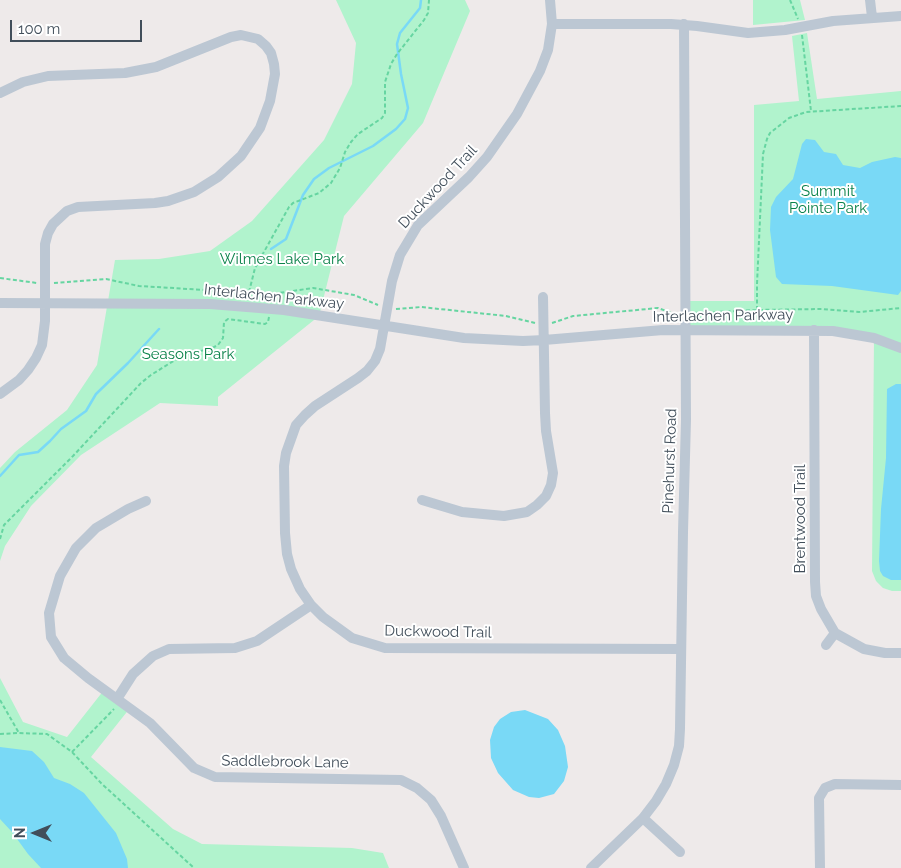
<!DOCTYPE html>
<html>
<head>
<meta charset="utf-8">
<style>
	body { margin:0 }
	#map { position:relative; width:901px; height:868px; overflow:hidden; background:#eeeaea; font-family:Raleway,sans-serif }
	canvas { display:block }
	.north { position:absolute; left:10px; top:808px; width:50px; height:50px; -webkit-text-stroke:4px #fff; paint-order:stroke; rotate:270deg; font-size:14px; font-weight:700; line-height:20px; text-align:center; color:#414e5a }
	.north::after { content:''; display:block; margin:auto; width:18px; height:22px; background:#414e5a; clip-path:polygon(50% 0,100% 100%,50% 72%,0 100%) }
	.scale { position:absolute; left:10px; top:20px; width:132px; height:22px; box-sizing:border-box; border:2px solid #414e5a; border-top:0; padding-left:6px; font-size:15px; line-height:18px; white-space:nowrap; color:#414e5a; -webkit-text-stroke:4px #fff; paint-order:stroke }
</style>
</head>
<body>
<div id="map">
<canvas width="901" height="868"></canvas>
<div class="north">N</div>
<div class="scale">100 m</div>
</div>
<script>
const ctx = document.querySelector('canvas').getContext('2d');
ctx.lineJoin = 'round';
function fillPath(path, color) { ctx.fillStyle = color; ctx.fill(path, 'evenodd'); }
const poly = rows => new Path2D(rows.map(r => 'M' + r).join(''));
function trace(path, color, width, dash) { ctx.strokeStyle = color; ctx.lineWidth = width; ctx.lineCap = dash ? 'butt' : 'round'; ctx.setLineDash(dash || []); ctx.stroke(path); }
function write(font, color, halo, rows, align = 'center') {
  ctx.font = font + ' Raleway,sans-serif'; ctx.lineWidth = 4; ctx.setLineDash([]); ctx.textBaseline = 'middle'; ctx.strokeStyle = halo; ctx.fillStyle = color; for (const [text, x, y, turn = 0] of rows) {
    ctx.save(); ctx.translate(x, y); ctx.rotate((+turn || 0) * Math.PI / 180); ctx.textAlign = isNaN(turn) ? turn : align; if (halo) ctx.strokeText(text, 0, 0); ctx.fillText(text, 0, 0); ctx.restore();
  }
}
fillPath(poly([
	[336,0,465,0,470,11,423,123,344,216,319,316,218,397,218,406,160,403,81,455,31,506,5,546,0,561,0,468,15,452,67,410,97,365,115,260,159,259,210,251,252,221,324,140,352,84,356,43],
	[753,0,800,0,805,20,753,25],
	[807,33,817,99,901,91,901,591,892,591,883,588,876,581,872,571,874,338,854,334,686,330,686,301,754,301,754,105,799,101,792,36],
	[0,678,23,722,67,737,104,690,130,708,91,757,173,829,202,844,352,848,383,853,389,868,0,868]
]), '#b1f3cd');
fillPath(poly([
	[806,139,815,140,824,152,836,154,843,165,860,168,872,162,895,157,901,158,901,291,898,295,832,286,782,284,776,277,770,230,771,207,776,197,793,179,802,144],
	[896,384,901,384,901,580,891,580,883,576,880,571,879,561,881,509,886,458,887,389],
	[525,710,548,719,558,730,565,746,568,767,564,781,554,794,539,798,529,797,513,790,498,773,491,758,490,740,494,727,500,719,511,712],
	[0,747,32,751,44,762,54,778,70,784,84,793,116,833,127,859,128,868,41,868,28,854,12,832,0,819]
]), '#79d9f6');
trace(poly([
	[271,249,286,239,303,195,314,179,329,168,373,146,396,129,405,119,408,108,401,74,397,44,400,33,420,8,421,0],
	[0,476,19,455,38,452,50,441,61,429,86,411,96,394,128,363,159,329]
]), '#79d9f6', 2.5);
trace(poly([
	[790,0,798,19],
	[802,35,811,111],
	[0,278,37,283],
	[54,283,106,279,139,286,272,294,313,288,354,295,378,305],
	[249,292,255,268,289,207,293,203,319,193,331,183,340,168,345,152,351,142,358,134,382,118,385,113,385,82,391,64,397,54,424,20,428,13,429,0],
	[396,309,421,307,506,316,535,323],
	[757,310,757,284,763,154,767,139,770,133,789,118,806,112,901,106],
	[694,313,757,310,822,309,859,312,901,308],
	[552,323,573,316,658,308,677,315],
	[0,539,4,525,73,456,141,383,151,375,175,360,189,354,212,348,218,345,223,338,224,322,228,319,265,324,268,322,269,317],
	[0,700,19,733],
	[0,734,19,733,47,734,72,752,102,784,194,868],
	[72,752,114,709]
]), '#66d5a1', 2, [4, 2.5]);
trace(poly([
	[550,0,552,24,548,50,540,71,517,114,487,157,469,177,418,225,400,255,392,281,380,349,375,361,367,371,358,378,315,406,305,415,296,425,286,453,284,466,285,533,287,554,291,569,300,589,311,605,323,617,352,638,385,648,681,649],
	[870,0,872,17],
	[552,24,671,24,697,26,748,33,785,30,833,21,901,16],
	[0,93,23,82,48,76,125,73,156,67,231,37,241,35,258,39,266,46,271,53,274,64,275,74,270,101,260,128,241,156,218,177,194,192,168,201,155,203,78,207,67,211,53,224,48,233,45,244,45,321,42,345,36,358,28,370,19,380,0,394],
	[0,303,210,304,284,310,464,338,523,341,544,340,663,330,833,331,874,338,901,348],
	[814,330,815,582,816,596,821,609,835,633,864,649,885,653,901,653],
	[422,500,462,512,504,516,527,512,537,505,546,496,551,485,553,473,546,431,545,413,543,297],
	[146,501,128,509,96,528,76,548,60,576,49,613,51,637,64,658,88,678,150,723,194,768,215,777,401,780,417,788,431,800,441,816,464,868],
	[826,645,835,633],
	[117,699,133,674,153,656,169,649,235,648,257,641,311,605],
	[643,818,680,852],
	[591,868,643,818,656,801,666,784,674,765,679,746,680,729,683,532,686,419,684,24],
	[820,868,819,798,825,788,835,784,901,785]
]), '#bcc7d3', 10);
write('15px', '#414e5a', '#fff', [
	["Duckwood Trail",438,187,-47],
	["Interlachen Parkway",274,297,6],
	["Interlachen Parkway",723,316,-1],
	["Pinehurst Road",670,461,-88],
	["Brentwood Trail",800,519,-90],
	["Duckwood Trail",438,632,1],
	["Saddlebrook Lane",285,762,1]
]);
write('15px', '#0b824a', '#fff', [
	["Summit",828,191],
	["Pointe Park",828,208],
	["Wilmes Lake Park",282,259],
	["Seasons Park",188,354]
]);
</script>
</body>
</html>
